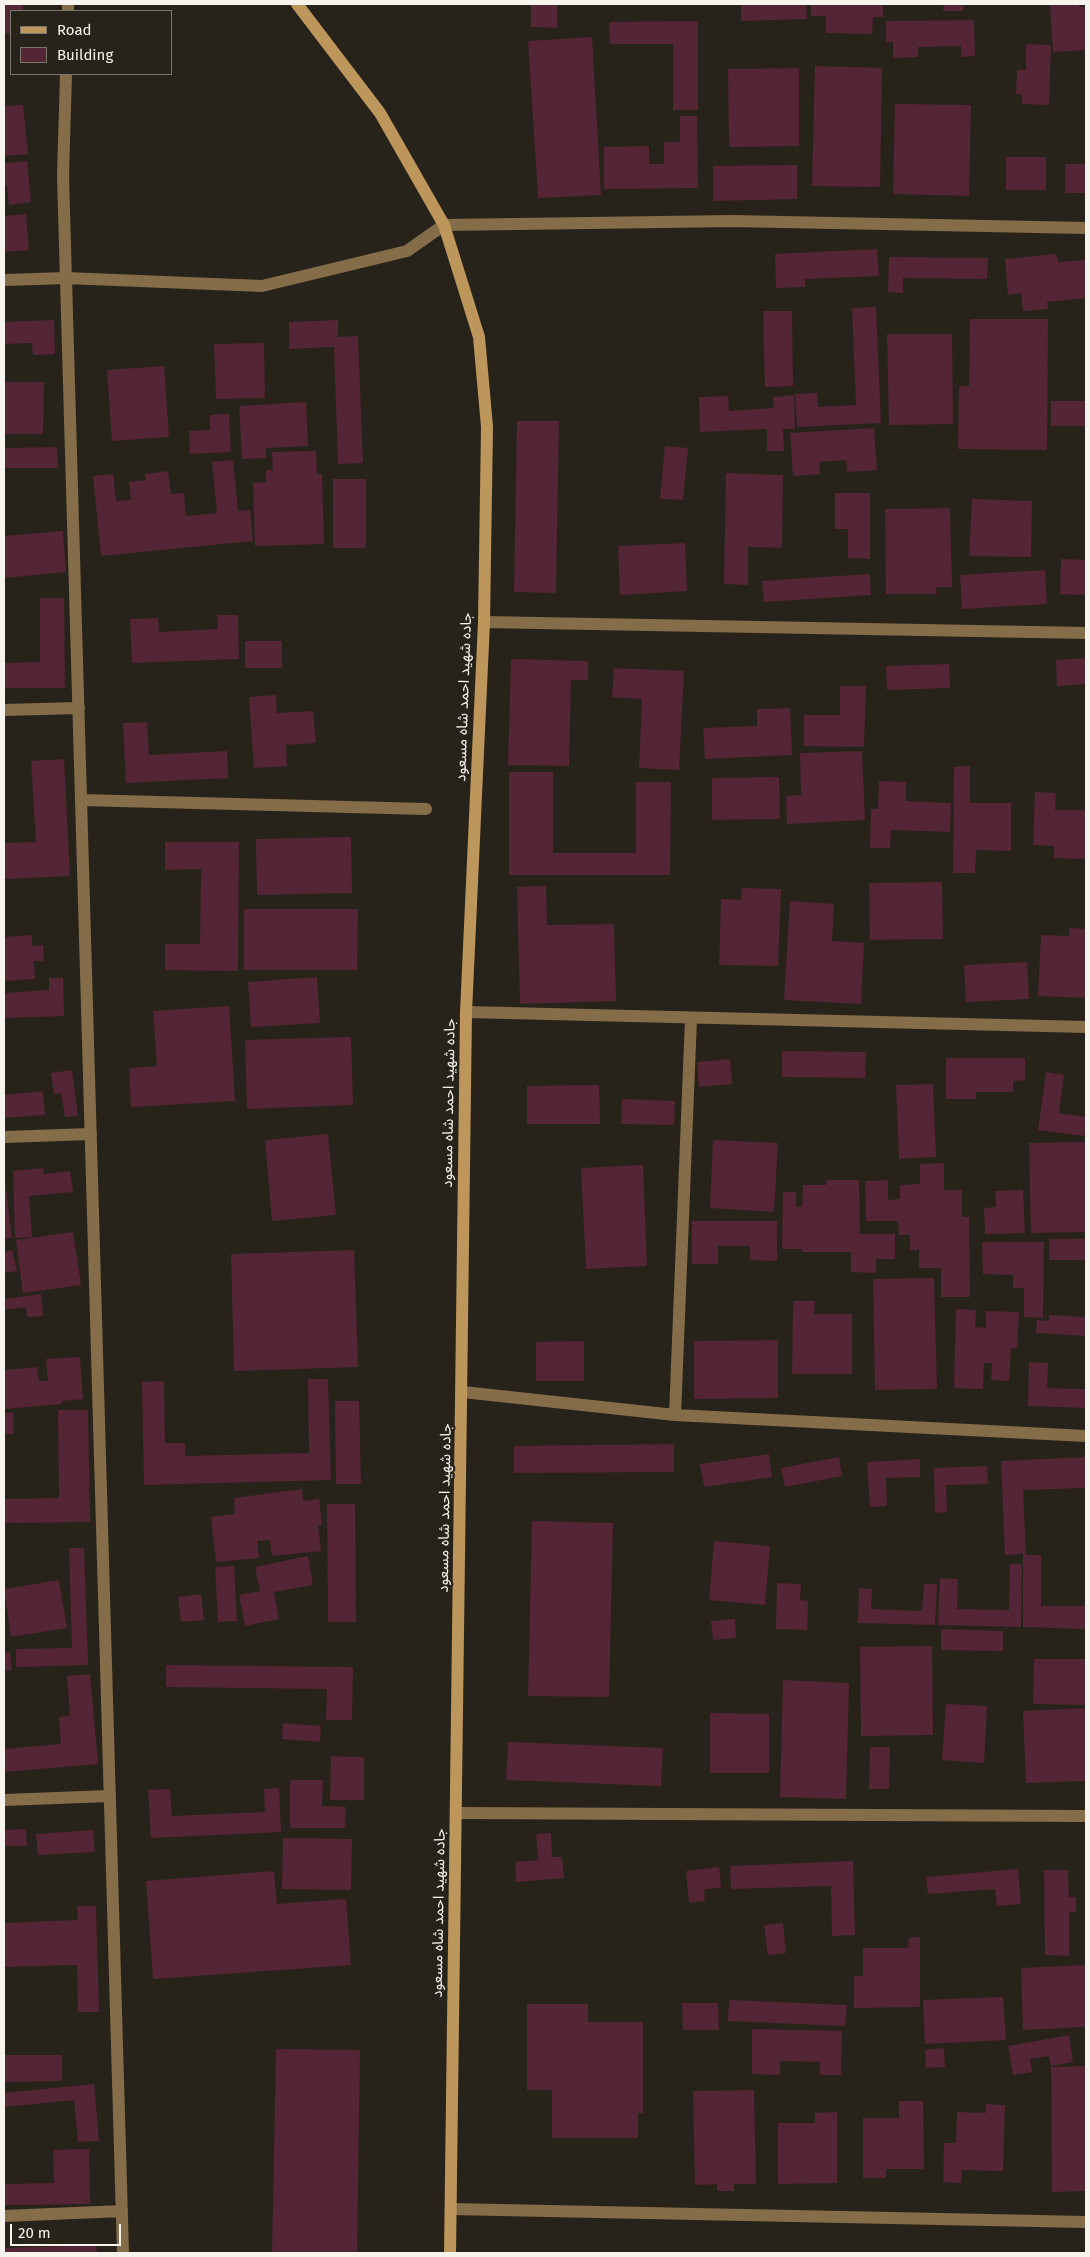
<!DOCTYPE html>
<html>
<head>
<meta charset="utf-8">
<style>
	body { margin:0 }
	#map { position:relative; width:1090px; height:2257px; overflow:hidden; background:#28231a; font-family:"Fira Sans",sans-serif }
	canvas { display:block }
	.frame { position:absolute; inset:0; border:5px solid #f7f4ee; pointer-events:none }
	.legend { position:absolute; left:10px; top:10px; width:162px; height:65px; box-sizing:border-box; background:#28231a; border:1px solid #7b776f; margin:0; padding:6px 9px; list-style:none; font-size:15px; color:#f7f4ee }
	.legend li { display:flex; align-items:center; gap:10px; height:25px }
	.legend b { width:25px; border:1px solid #7b776f }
	.scale { position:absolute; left:10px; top:2224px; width:111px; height:22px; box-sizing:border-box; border:2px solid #f7f4ee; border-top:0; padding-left:6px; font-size:15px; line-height:18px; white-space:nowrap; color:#f7f4ee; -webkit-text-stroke:4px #28231a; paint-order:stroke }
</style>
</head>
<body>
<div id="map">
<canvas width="1090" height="2257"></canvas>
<div class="frame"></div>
<ul class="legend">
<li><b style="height:6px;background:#bc965b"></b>Road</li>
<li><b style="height:14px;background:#532535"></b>Building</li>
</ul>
<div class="scale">20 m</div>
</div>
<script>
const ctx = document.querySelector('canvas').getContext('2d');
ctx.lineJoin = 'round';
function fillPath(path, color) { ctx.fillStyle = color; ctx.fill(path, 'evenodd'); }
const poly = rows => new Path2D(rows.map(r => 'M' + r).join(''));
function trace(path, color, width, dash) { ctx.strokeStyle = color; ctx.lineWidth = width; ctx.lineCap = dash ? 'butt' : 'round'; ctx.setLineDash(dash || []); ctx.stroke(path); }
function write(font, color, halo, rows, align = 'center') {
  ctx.font = font + ' "Fira Sans","Noto Sans Arabic",sans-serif'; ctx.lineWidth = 4.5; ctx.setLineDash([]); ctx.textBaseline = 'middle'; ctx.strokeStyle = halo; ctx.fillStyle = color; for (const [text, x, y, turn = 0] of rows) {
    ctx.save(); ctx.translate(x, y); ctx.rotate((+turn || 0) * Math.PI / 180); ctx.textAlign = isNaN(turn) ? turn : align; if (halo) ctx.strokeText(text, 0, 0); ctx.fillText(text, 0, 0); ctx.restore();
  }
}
fillPath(poly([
	[4,4,23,4,23,11,11,11,11,33,4,34],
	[531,4,557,4,557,28,531,27],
	[741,4,806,4,807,19,741,21],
	[811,4,883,4,883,17,873,17,872,34,826,33,826,16,811,16],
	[944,4,964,4,963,11,943,11],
	[1050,4,1079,4,1079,7,1086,7,1086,50,1053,52],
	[974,20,975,56,961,57,961,46,918,47,918,57,893,58,893,42,886,42,886,21],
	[698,21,698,110,673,110,673,44,610,44,609,22],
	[592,37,601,195,538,198,528,41],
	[1026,44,1051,45,1049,105,1022,104,1022,94,1016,94,1017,70,1026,70],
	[815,66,882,68,880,187,812,186],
	[799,68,799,146,729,147,728,69],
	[895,104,971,105,969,196,893,194],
	[23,105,28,154,4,156,4,106],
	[680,116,697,116,698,188,604,189,604,147,649,146,649,164,664,164,664,142,680,142],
	[1006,157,1046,157,1046,190,1006,190],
	[27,161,31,202,9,205,7,186,4,186,4,163],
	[1065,164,1086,164,1086,193,1065,193],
	[797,165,797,199,713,201,713,166],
	[26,214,29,250,4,252,4,216],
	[877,249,879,276,805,279,805,287,776,288,775,254],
	[1056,254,1058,262,1086,260,1086,298,1047,302,1048,309,1023,311,1021,293,1008,295,1005,259],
	[889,257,988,258,987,279,903,278,903,293,888,292],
	[876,307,881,423,797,427,795,394,817,393,818,407,856,405,852,308],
	[763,311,792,311,793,386,765,387],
	[970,319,1048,319,1047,450,958,449,959,386,969,386],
	[54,320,55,354,33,355,32,343,4,344,4,322],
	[338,320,338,337,358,336,363,463,338,464,334,347,289,349,289,322],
	[887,334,952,334,953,424,889,425],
	[264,343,265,398,216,399,214,344],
	[164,366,169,437,112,441,107,370],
	[4,382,44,382,43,434,4,434],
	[794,395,795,429,783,429,784,451,767,451,767,429,700,432,699,397,728,396,729,411,774,408,773,397],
	[1051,401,1086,401,1086,426,1051,426],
	[306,402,308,446,266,448,266,458,242,459,239,406],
	[229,414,231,452,190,454,189,431,210,430,210,415],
	[517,421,559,421,556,593,514,592],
	[874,428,877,470,847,472,846,460,819,462,820,474,793,476,790,433],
	[665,446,688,448,683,500,660,499],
	[57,447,58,468,4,468,4,448],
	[316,451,317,474,322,474,324,544,255,546,253,483,266,482,266,470,273,470,272,452],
	[233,460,238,511,250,510,253,541,101,556,93,476,113,474,116,501,131,500,129,482,146,480,145,474,168,471,171,494,184,493,186,516,217,513,212,462],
	[726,473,783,475,782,548,748,547,748,585,724,584],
	[333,479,366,479,366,548,333,548],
	[835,493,870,493,870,559,848,558,848,529,835,529],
	[972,499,1032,501,1031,557,969,556],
	[950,508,952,587,936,587,937,594,886,594,885,509],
	[63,531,66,572,4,578,4,536],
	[685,543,687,591,620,595,618,546],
	[1061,559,1086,560,1086,595,1060,594],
	[1045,570,1047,604,962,609,960,575],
	[870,574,871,595,764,602,762,581],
	[40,598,64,598,65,688,4,688,4,663,40,662],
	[217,615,238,615,239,659,132,663,130,619,158,618,159,632,218,629],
	[245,641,282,641,282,668,245,668],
	[1086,658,1086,684,1057,686,1056,660],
	[511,659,588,661,588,680,571,680,569,766,508,765],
	[949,664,950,688,887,690,886,666],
	[614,668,684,671,679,770,639,768,642,699,612,697],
	[840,686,866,686,864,747,804,746,804,715,840,715],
	[276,695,277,713,313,711,316,743,286,745,287,766,254,768,249,697],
	[790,708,792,755,705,759,703,728,757,726,757,709],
	[147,722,149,755,227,751,228,778,126,783,123,723],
	[862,751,865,820,787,824,786,796,801,795,800,753],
	[64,759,70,876,4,879,4,843,36,842,31,761],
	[970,766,970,803,1011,803,1011,851,976,850,975,873,953,873,954,767],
	[509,772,553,772,553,853,636,853,636,782,671,782,670,875,509,875],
	[779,777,780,819,712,820,712,778],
	[879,781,906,782,906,801,951,803,950,832,891,830,890,848,870,848,871,809,878,809],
	[1035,792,1056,793,1055,810,1086,810,1086,859,1054,858,1054,846,1033,845],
	[351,837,352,893,257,895,256,839],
	[165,842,239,842,238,971,165,970,165,944,200,944,201,869,165,870],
	[942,882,943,939,870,940,869,883],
	[546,886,547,925,614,924,616,1001,520,1004,517,887],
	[742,888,781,889,778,966,719,965,721,899,741,900],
	[790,901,834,904,832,941,864,943,861,1004,784,1000],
	[244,909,358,909,357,970,244,970],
	[1069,928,1086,929,1086,998,1038,996,1041,935,1069,936],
	[32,935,32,946,43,945,44,961,34,961,35,979,4,981,4,937],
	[1027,962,1029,999,966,1002,964,965],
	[317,977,320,1023,251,1027,248,982],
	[49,978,63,978,64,1016,4,1018,4,993,49,990],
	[229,1006,235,1101,131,1107,129,1068,157,1066,153,1011],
	[351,1037,353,1105,247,1109,245,1040],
	[782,1051,866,1052,865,1078,782,1077],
	[946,1058,1025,1058,1025,1080,1013,1081,1013,1092,976,1092,976,1099,946,1099],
	[730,1059,732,1084,699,1087,697,1062],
	[72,1070,78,1116,65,1117,61,1093,54,1094,51,1073],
	[1046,1072,1064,1075,1059,1113,1086,1117,1086,1136,1038,1130],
	[933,1084,936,1157,899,1159,896,1085],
	[599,1085,600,1124,527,1124,527,1086],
	[43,1091,45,1115,4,1118,4,1095],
	[622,1099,675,1101,674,1125,621,1124],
	[328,1134,336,1215,272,1221,265,1140],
	[713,1140,778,1143,774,1212,710,1208],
	[1086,1142,1086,1232,1031,1233,1029,1143],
	[944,1163,944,1190,962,1190,962,1217,969,1217,970,1297,941,1297,941,1268,919,1268,919,1250,910,1250,910,1235,899,1235,898,1221,866,1221,865,1181,888,1180,888,1200,900,1199,900,1185,920,1184,920,1164],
	[643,1165,647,1266,586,1269,581,1168],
	[43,1168,44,1174,70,1171,73,1192,29,1196,32,1237,15,1238,13,1171],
	[4,1171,12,1238,4,1239],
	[826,1180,859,1180,860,1234,895,1234,895,1259,876,1259,876,1273,851,1272,851,1252,802,1252,802,1249,782,1249,783,1192,796,1192,796,1207,802,1207,803,1185,826,1185],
	[1023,1190,1025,1233,985,1234,984,1208,996,1207,995,1191],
	[692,1221,777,1221,777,1261,750,1260,750,1246,718,1246,718,1264,692,1264],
	[73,1232,81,1285,23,1293,16,1240],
	[1049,1239,1086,1239,1086,1260,1049,1260],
	[982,1242,1044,1242,1043,1318,1024,1317,1024,1288,1013,1288,1013,1275,983,1274],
	[12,1250,17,1271,4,1273,4,1252],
	[354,1250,358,1367,234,1371,231,1254],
	[934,1278,937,1389,875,1390,873,1279],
	[41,1294,43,1316,27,1317,26,1307,4,1310,4,1299],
	[793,1301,815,1301,814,1314,852,1314,852,1374,792,1374],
	[956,1309,976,1310,975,1327,986,1328,986,1311,1019,1312,1017,1348,1011,1348,1009,1381,991,1380,992,1363,984,1363,983,1389,954,1388],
	[1049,1315,1086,1317,1086,1336,1036,1333,1037,1320,1049,1321],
	[778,1340,778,1398,694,1399,694,1341],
	[584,1341,584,1381,536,1381,536,1342],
	[80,1357,83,1399,61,1401,62,1404,4,1409,4,1370,37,1367,39,1381,48,1381,46,1359],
	[1029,1362,1048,1363,1047,1388,1086,1389,1086,1408,1028,1406],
	[308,1379,328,1379,331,1480,144,1485,142,1382,164,1381,165,1443,185,1443,185,1456,309,1453],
	[335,1401,359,1401,361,1484,336,1484],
	[58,1410,88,1410,90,1522,4,1523,4,1499,59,1498],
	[13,1412,14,1434,4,1434,4,1413],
	[674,1444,674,1472,514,1473,514,1446],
	[769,1454,772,1477,704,1487,700,1464],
	[839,1457,842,1476,785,1487,781,1468],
	[1086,1457,1086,1488,1023,1490,1026,1555,1041,1555,1041,1606,1086,1606,1086,1629,1023,1627,1023,1554,1005,1555,1001,1461],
	[920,1459,920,1477,886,1478,887,1506,870,1507,867,1462],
	[987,1466,988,1484,946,1485,947,1512,935,1513,934,1468],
	[302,1489,303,1501,319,1499,322,1525,318,1526,321,1551,272,1556,270,1540,257,1541,259,1558,216,1562,211,1517,235,1514,234,1498],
	[327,1504,355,1504,356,1622,328,1622],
	[532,1521,613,1523,609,1697,528,1696],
	[714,1541,770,1546,765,1605,709,1600],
	[69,1548,84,1548,88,1665,16,1667,16,1649,72,1648],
	[308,1556,313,1585,274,1592,279,1619,245,1626,239,1595,260,1591,255,1567],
	[1010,1564,1022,1564,1021,1627,938,1625,940,1578,958,1579,957,1609,1009,1610],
	[234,1566,237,1621,218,1622,215,1567],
	[59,1580,67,1628,11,1637,4,1589],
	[777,1583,801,1584,800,1600,808,1601,807,1630,776,1629],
	[924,1584,937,1584,935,1625,858,1623,859,1588,872,1589,871,1609,922,1611],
	[201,1594,204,1620,181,1622,178,1597],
	[735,1619,736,1638,713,1640,711,1621],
	[941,1629,1003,1631,1003,1651,941,1650],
	[932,1646,933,1735,861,1736,860,1647],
	[10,1652,12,1670,4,1671,4,1653],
	[1034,1659,1086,1659,1086,1705,1033,1704],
	[166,1665,353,1667,352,1720,326,1720,327,1689,166,1687],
	[90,1674,98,1764,4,1772,4,1749,61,1744,59,1717,70,1716,67,1676],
	[783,1680,849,1683,846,1799,780,1797],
	[946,1704,987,1706,984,1763,942,1760],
	[1086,1708,1086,1781,1026,1783,1023,1711],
	[710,1713,769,1714,769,1773,710,1773],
	[283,1723,321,1726,320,1742,282,1739],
	[508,1742,663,1748,661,1786,506,1780],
	[870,1747,890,1747,889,1789,869,1789],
	[331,1756,364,1757,364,1800,330,1800],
	[290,1780,323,1780,322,1806,346,1807,345,1828,290,1828],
	[279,1788,281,1832,151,1838,148,1790,170,1789,172,1816,265,1812,264,1789],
	[26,1829,27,1846,4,1846,4,1830],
	[93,1830,95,1852,38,1855,36,1834],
	[551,1833,552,1857,562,1857,564,1878,516,1882,515,1862,538,1860,536,1834],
	[283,1838,352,1839,351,1890,282,1889],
	[853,1861,855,1935,832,1936,831,1886,731,1889,730,1866],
	[719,1867,721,1888,704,1889,705,1901,689,1903,686,1871],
	[1018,1869,1021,1904,997,1906,995,1889,928,1894,926,1877],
	[1044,1870,1068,1870,1069,1897,1076,1897,1076,1912,1069,1912,1069,1956,1045,1955],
	[274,1871,277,1904,346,1899,351,1965,153,1979,146,1881],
	[77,1906,96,1906,99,2012,78,2012,77,1965,4,1967,4,1923,78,1920],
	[783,1923,786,1953,768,1955,764,1925],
	[920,1937,920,2007,854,2008,854,1976,863,1976,863,1948,908,1948,909,1938],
	[1086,1965,1086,2027,1023,2030,1021,1968],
	[1003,1997,1006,2040,925,2044,923,2000],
	[729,2000,847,2005,845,2026,728,2021],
	[682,2003,718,2003,719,2030,683,2030],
	[527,2004,588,2004,588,2022,643,2022,643,2113,638,2113,638,2138,552,2138,552,2090,527,2090],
	[752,2029,842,2031,841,2075,820,2075,820,2062,780,2061,780,2075,752,2074],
	[1069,2035,1073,2062,1051,2066,1049,2056,1030,2059,1032,2072,1013,2075,1008,2046],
	[944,2048,945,2067,926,2068,925,2050],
	[276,2049,360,2050,357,2253,272,2253],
	[4,2055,62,2055,62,2081,4,2082],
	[1086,2066,1086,2191,1052,2192,1051,2067],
	[94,2084,99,2141,78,2142,74,2100,4,2107,4,2093],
	[754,2090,756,2184,734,2184,734,2191,717,2191,717,2184,695,2185,693,2091],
	[899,2101,923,2101,924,2169,886,2169,886,2178,863,2178,863,2118,899,2118],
	[986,2104,1005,2105,1003,2171,962,2170,961,2183,943,2182,944,2143,956,2143,957,2112,986,2113],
	[837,2112,837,2183,778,2184,778,2123,815,2123,815,2113],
	[89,2149,90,2204,4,2205,4,2184,54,2183,53,2150],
	[96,2245,97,2253,4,2253,4,2248]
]), '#532535');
trace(poly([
	[68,11,68,4],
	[66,74,63,176,123,2253],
	[4,280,66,278,262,286,407,251,444,225,733,221,1086,228],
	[484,622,1086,633],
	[4,710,79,708],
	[81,800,426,809],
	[466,1012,1086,1027],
	[4,1137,91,1134],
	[463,1392,675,1415,1086,1436],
	[675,1415,691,1019],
	[4,1800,110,1796],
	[457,1813,1086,1816],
	[451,2209,1086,2222],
	[4,2216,122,2211]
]), '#856d49', 12);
trace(poly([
	[297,4,380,113,444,225,479,337,487,427,484,622,466,1012,450,2253]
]), '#bc965b', 12);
write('15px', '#f7f4ee', '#28231a', [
	["جاده شهيد احمد شاه مسعود",464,697,-88],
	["جاده شهيد احمد شاه مسعود",449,1103,-89],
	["جاده شهيد احمد شاه مسعود",445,1508,-89],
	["جاده شهيد احمد شاه مسعود",439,1913,-89]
]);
</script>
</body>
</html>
